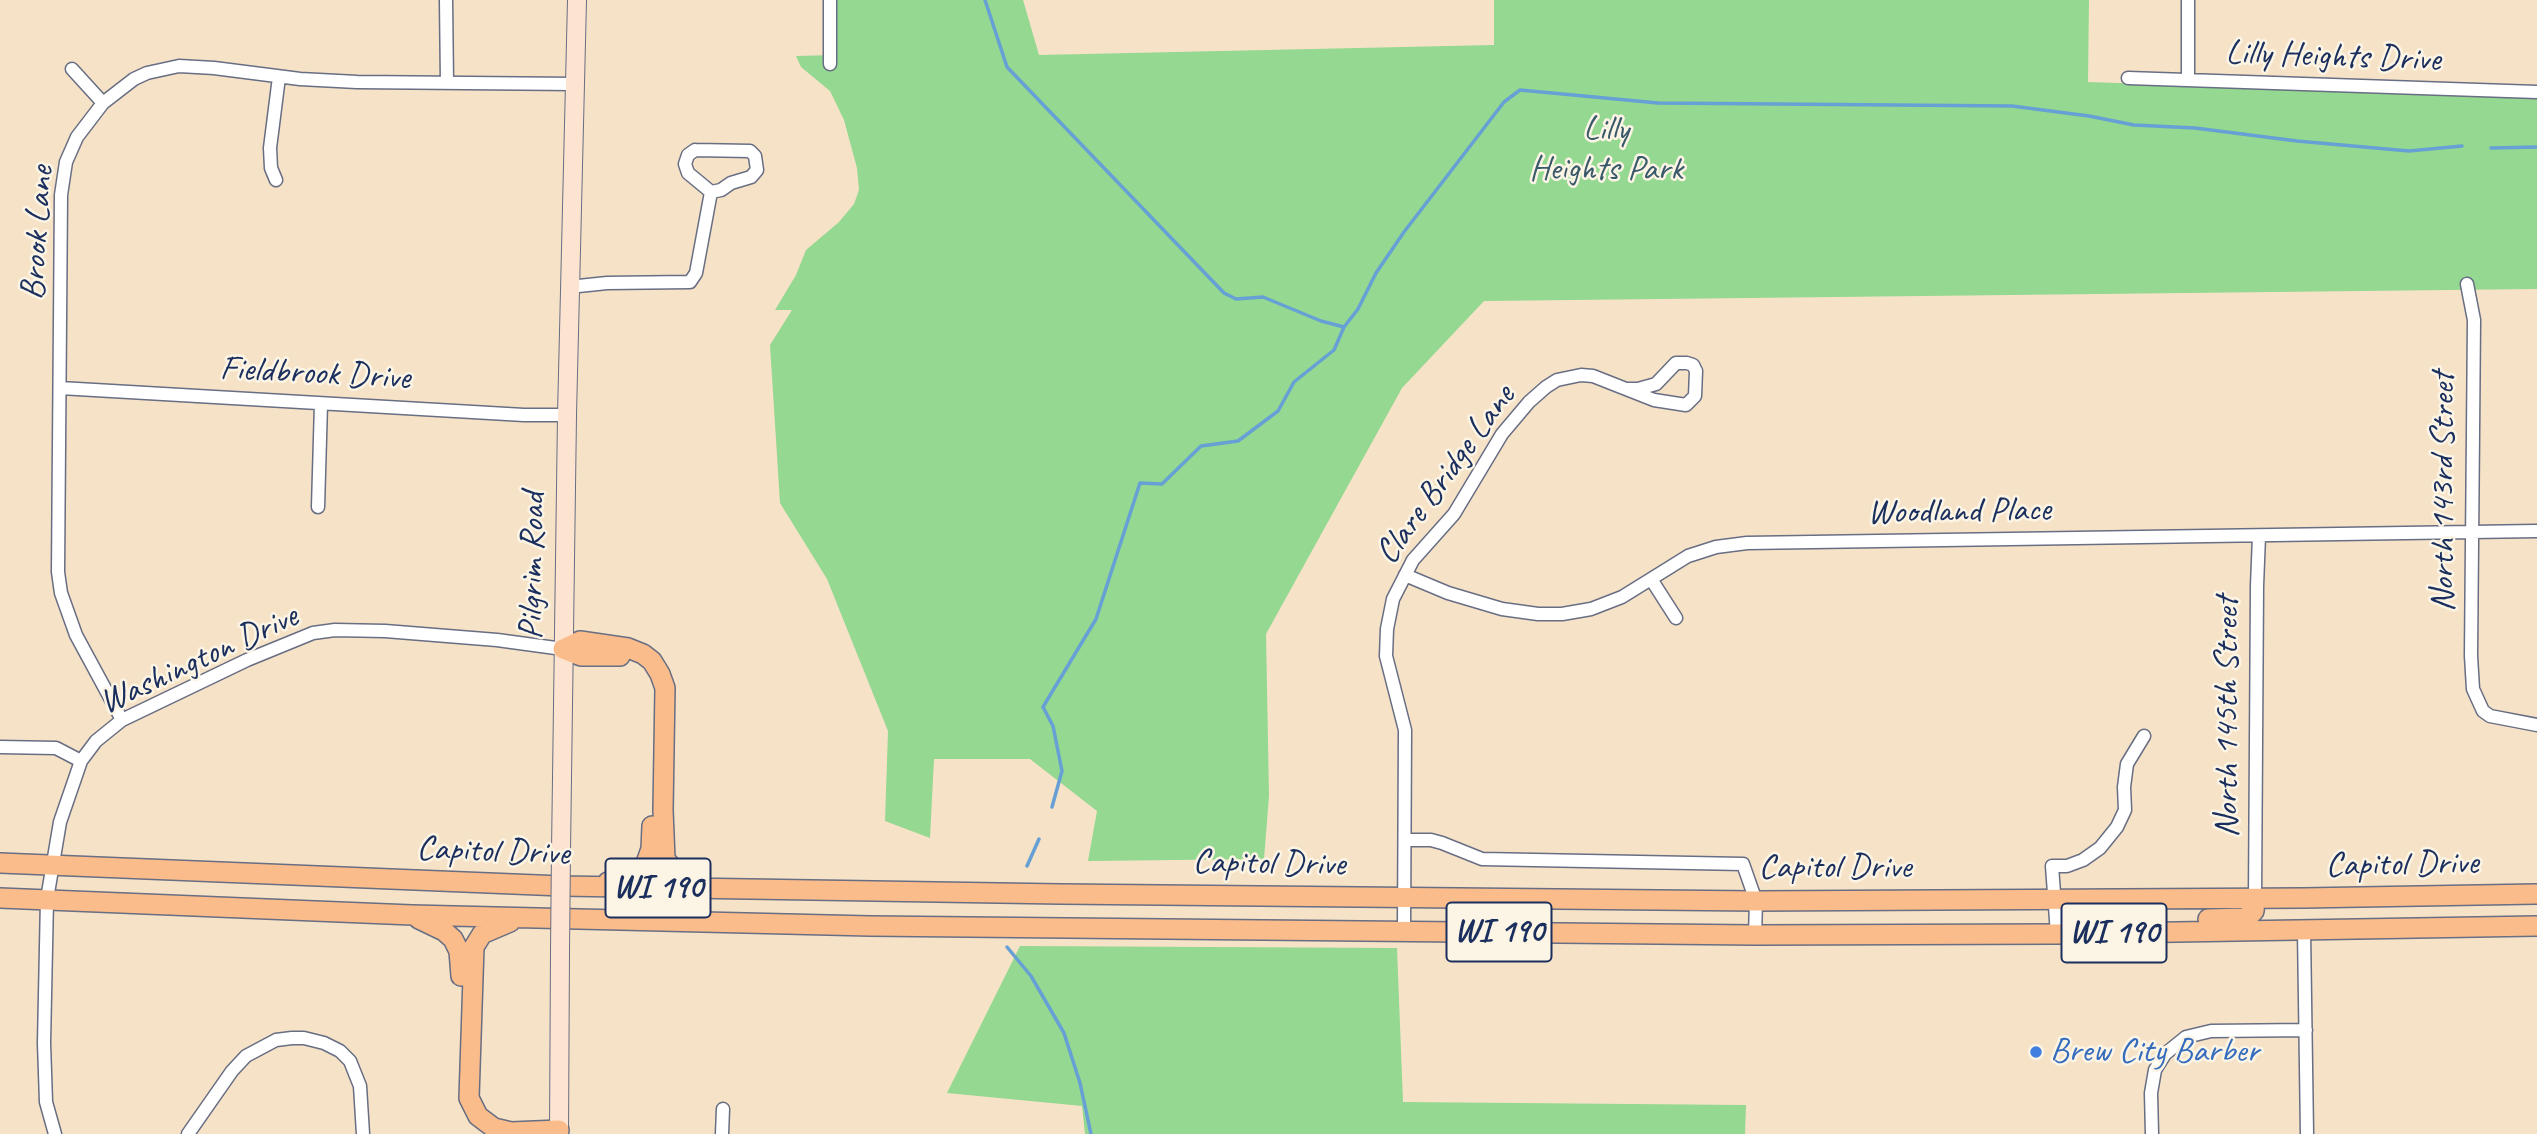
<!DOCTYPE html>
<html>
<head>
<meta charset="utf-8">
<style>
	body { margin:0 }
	canvas { display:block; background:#f6e2c7 }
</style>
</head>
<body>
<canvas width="2537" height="1134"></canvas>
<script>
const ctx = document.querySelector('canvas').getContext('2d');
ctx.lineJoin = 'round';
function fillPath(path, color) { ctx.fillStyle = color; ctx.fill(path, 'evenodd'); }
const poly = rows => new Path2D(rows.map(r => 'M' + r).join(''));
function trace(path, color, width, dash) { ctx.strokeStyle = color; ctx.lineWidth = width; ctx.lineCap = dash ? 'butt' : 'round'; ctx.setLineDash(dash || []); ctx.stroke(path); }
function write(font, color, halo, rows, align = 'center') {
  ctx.font = font + ' Caveat,sans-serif'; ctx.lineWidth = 5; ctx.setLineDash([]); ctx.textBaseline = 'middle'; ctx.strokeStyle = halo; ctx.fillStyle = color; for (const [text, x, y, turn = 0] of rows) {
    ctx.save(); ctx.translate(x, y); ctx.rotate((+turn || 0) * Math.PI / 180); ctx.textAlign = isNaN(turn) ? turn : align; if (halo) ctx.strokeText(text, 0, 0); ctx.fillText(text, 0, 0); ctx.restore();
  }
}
fillPath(poly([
	[835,0,1023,0,1039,55,1494,45,1494,0,2089,0,2088,82,2537,97,2537,289,1484,301,1402,388,1266,634,1269,796,1264,859,1088,861,1097,811,1030,759,934,759,930,838,885,821,888,731,827,579,780,503,770,345,792,310,775,310,796,275,806,250,839,222,854,204,859,190,857,168,844,120,830,91,801,67,796,56,835,55],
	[1020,946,1397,948,1403,1102,1746,1105,1745,1134,1085,1134,1082,1106,947,1093]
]), '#94d891');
trace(poly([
	[985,0,1007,67,1224,293,1236,299,1263,297,1321,321,1344,327],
	[2491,148,2537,147],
	[1052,807,1062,771,1053,726,1043,707,1096,619,1140,483,1162,484,1201,446,1238,441,1278,411,1294,382,1334,350,1344,327,1358,309,1376,273,1404,232,1504,102,1520,90,1658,103,2012,106,2089,116,2134,125,2195,128,2297,141,2409,151,2462,146],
	[1027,866,1039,839],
	[1007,947,1031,976,1064,1033,1080,1083,1091,1134]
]), '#66a0d5', 3.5);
const street = poly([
	[446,0,447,83],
	[830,0,830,64],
	[72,69,103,103],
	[2128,78,2537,92],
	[2188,80,2188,0],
	[695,150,750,151,755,156,757,170,751,177,731,183,721,190,711,192,688,173,685,164,688,155,695,150],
	[276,180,271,168,270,148,279,77],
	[2467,284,2474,320,2471,656,2473,689,2483,711,2490,716,2537,725],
	[569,287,607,283,690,282,696,273,711,192],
	[1676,363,1687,363,1693,365,1696,371,1695,396,1686,405,1654,400,1626,389,1638,389,1656,384,1676,363],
	[60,388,524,415,567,415],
	[318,507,321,404],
	[1405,575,1448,593,1502,609,1538,614,1562,614,1591,609,1622,597,1688,556,1716,547,1747,543,2537,531],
	[1651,579,1676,618],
	[122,720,76,635,61,593,58,572,61,195,66,162,77,137,103,103,134,79,147,73,179,66,214,68,300,79,357,82,575,84],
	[0,747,56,748,81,761],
	[1406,840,1431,840,1442,843,1482,859,1743,864,1756,901,1755,935],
	[2255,899,2257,586,2259,536],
	[1404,931,1405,730,1386,656,1387,629,1393,599,1413,560,1454,514,1502,434,1529,402,1546,387,1557,380,1581,375,1593,376,1626,389],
	[2304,931,2307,1134],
	[2057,934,2052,866,2067,866,2083,860,2100,848,2117,827,2125,810,2124,787,2127,764,2144,736],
	[55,1134,46,1102,44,1043,47,899,60,822,81,761,96,741,122,720,247,660,313,633,335,630,385,631,497,640,563,649],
	[188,1134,232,1071,246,1056,276,1040,292,1038,304,1038,324,1043,340,1051,350,1061,360,1086,363,1134],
	[722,1134,723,1109],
	[2152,1134,2151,1093,2155,1070,2165,1054,2186,1037,2211,1031,2306,1030]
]);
const secondary = poly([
	[561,850,567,415,577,0],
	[559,1134,560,951]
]);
const primary = poly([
	[563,649,580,641,628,648,643,654,652,661,660,674,665,688,663,810,665,859,678,875,700,885],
	[563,649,581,656,620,656],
	[0,863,562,886,1061,894,1756,901,2303,898,2537,894],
	[608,882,635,873,645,866,651,849,652,826],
	[0,898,412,915,870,926,1755,935,2057,934,2537,926],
	[419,919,444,931,453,939,459,951,461,976],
	[2208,919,2244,918,2250,915,2254,911,2255,899],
	[510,922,482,934,474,947,469,1098,478,1116,494,1128,511,1132,559,1130]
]);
trace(street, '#686e83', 15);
trace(secondary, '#686e83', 20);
trace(primary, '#686e83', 22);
trace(street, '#fff', 12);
trace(secondary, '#fde4d1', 18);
trace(primary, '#fabc8b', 19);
const secondaryBridge = poly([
	[560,951,561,850]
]);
trace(secondaryBridge, '#686e83', 20, []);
trace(secondaryBridge, '#fde4d1', 18);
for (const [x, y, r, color] of [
	[2036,1052,7,"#3f7fe0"]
]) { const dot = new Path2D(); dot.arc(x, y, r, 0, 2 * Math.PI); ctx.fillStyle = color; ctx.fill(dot); trace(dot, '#fcf5e5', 2.5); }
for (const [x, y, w] of [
	[658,888,105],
	[1499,932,105],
	[2114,933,105]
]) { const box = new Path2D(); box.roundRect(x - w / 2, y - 29.5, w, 59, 5); ctx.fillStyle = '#fcf5e5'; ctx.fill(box); trace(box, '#1b2f5e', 2); }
write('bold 33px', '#1b2f5e', null, [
	["WI 190",658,888],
	["WI 190",1499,932],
	["WI 190",2114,933]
]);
write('35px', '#1b2f5e', '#fcf5e5', [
	["Lilly Heights Drive",2333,57,2],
	["Brook Lane",38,233,-86],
	["Fieldbrook Drive",315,374,3],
	["Clare Bridge Lane",1446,475,-54],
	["North 143rd Street",2444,492,-90],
	["Woodland Place",1959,512,-1],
	["Pilgrim Road",533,566,-89],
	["Washington Drive",199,660,-25],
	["North 145th Street",2228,717,-90],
	["Capitol Drive",493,852,2],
	["Capitol Drive",1269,864,1],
	["Capitol Drive",2402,865,-1],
	["Capitol Drive",1835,868]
]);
write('35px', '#39596b', '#fcf5e5', [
	["Lilly",1606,130],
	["Heights Park",1606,170]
]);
write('35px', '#366cbe', '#fcf5e5', [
	["Brew City Barber",2050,1052]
], 'left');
</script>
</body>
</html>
